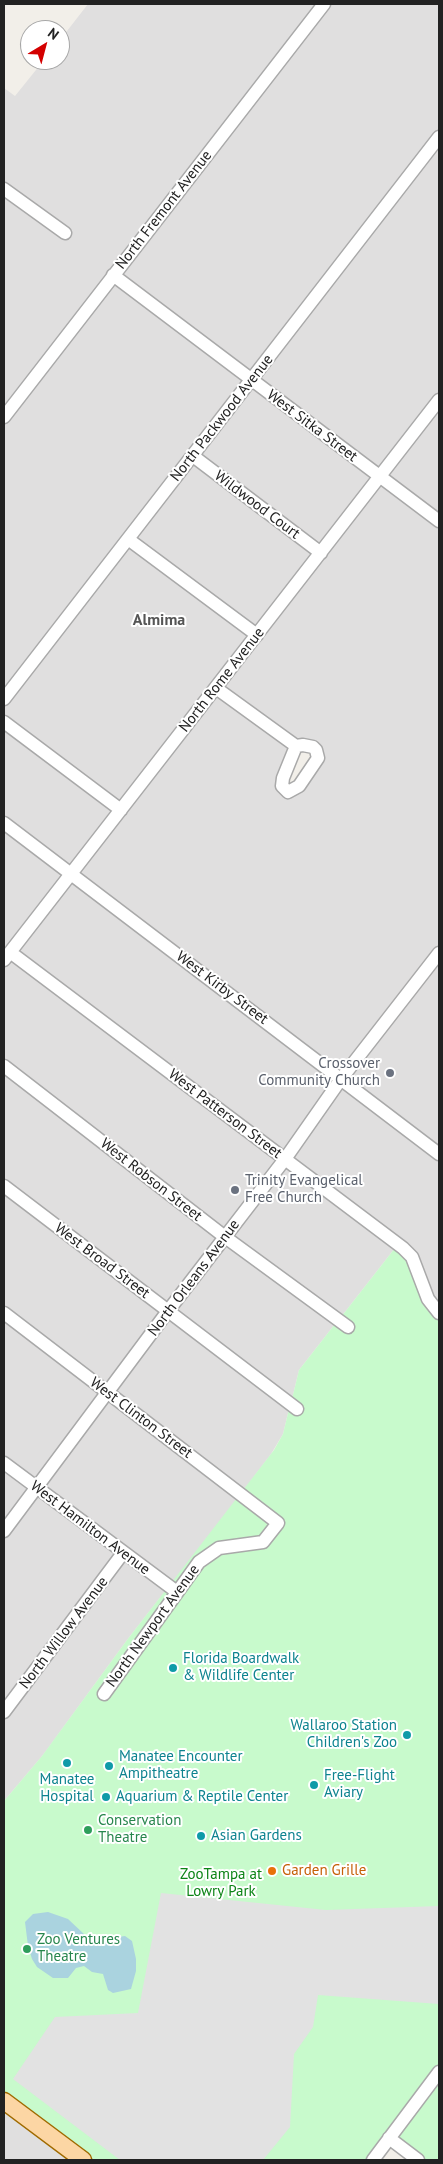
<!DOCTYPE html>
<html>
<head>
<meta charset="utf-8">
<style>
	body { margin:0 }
	#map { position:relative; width:443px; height:2164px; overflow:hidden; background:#f2efe9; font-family:"PT Sans",sans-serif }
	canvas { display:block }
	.frame { position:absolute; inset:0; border:5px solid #222; pointer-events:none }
	.north { position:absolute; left:20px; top:20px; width:50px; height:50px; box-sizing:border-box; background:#fff; border:1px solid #a7a7a7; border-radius:50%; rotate:37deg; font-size:14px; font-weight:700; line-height:20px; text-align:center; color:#222 }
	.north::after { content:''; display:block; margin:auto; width:18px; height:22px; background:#d40000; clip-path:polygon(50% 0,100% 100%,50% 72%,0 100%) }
</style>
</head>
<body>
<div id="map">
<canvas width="443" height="2164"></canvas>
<div class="frame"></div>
<div class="north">N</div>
</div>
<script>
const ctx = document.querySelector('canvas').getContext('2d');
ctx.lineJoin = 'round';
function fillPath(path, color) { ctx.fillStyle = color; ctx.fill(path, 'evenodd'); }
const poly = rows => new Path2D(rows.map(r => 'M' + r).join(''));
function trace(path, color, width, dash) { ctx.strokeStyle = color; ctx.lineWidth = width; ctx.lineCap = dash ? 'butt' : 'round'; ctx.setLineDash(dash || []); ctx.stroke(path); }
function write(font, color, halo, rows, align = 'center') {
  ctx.font = font + ' "PT Sans",sans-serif'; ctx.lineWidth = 4; ctx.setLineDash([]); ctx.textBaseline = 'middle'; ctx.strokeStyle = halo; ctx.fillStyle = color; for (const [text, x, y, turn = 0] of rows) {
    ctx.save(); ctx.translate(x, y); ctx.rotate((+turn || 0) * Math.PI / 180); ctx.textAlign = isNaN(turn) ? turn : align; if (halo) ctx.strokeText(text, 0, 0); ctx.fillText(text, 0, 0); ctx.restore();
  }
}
fillPath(poly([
	[88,4,318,4,4,410,4,195,71,231,4,183,4,88,15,96,44,60,60,60,60,40],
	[329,4,439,4,439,130,251,374,120,274],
	[439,144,439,393,379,470,258,379],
	[114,281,245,382,4,692,4,424],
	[252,387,374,478,321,547,199,455],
	[439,407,439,515,386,476],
	[193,463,315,555,257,629,135,538],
	[381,483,439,527,439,946,341,1073,78,872,217,694,291,749,281,794,322,761,223,686],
	[129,546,251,636,120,803,4,716,4,706],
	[4,728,114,811,71,867,4,817],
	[4,829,65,875,4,953],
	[71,880,335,1080,285,1153,35,963,16,951],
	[10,958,279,1161,224,1231,4,1060,4,967],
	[439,960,439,1148,348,1078],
	[4,1072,218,1238,167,1305,4,1180],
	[342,1086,439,1160,439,1306,432,1296,419,1260,292,1158],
	[286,1166,395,1248,341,1317,231,1236],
	[4,1192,161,1312,107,1386,4,1307],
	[225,1244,335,1324,299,1370,292,1399,174,1310],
	[168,1318,289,1409,283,1434,271,1454,244,1490,113,1391],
	[4,1319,101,1394,36,1482,4,1457],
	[108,1399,238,1498,172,1583,43,1487],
	[4,1470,30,1490,4,1524],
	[37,1495,117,1555,4,1705,4,1538],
	[124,1560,166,1590,127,1640,43,1755,4,1801,4,1719],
	[4,2107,74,2160,4,2160]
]), '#e0dfdf');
fillPath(poly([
	[395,1248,409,1262,424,1305,439,1320,439,2064,367,2160,90,2160,4,2095,4,1801,42,1756,127,1640,274,1450,283,1434,289,1409,298,1415,303,1408,292,1399,299,1370,335,1324,348,1333,354,1326,341,1317],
	[439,2077,439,2160,415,2160,390,2142]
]), '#c8facc');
fillPath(poly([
	[161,1893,326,1910,439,1906,439,2004,318,1995,313,2027,294,2054,290,2127,263,2160,120,2160,13,2079,55,2017,138,2013]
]), '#e2e2e2');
fillPath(poly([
	[48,1912,68,1919,85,1935,97,1940,125,1936,132,1941,136,1959,136,1971,131,1989,113,1993,108,1990,103,1974,92,1972,84,1966,76,1968,68,1978,53,1978,37,1967,32,1959,28,1946,25,1922,33,1914]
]), '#aad3df');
const minor = poly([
	[4,189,65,233],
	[113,275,439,521],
	[4,417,324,4],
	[193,456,321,553],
	[128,539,257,635],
	[216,688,296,746],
	[4,699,439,137],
	[4,722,121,810],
	[303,745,313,747,316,750,318,758,299,786,288,792,282,786,283,778,296,746,303,745],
	[4,823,439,1154],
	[10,952,403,1248,412,1257,428,1299,439,1313],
	[4,960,439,400],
	[4,1066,225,1237,348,1327],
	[4,1186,297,1409],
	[4,1313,278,1523,263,1542,219,1548,199,1562,104,1694],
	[4,1463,177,1592],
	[4,1531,168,1311,285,1159,341,1079,439,953],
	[4,1712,123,1553],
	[389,2138,418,2160],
	[373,2160,439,2072]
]);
const major = poly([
	[4,2101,83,2160]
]);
trace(minor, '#a9a9a9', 15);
trace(major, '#a06b00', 19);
trace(minor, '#fff', 12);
trace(major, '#fcd6a4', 16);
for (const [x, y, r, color] of [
	[390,1073,5,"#6b7280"],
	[235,1190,5,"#6b7280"],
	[173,1668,5,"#0f9aa8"],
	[407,1735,5,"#0f9aa8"],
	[67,1763,5,"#0f9aa8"],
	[109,1766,5,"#0f9aa8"],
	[314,1785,5,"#0f9aa8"],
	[106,1797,5,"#0f9aa8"],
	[88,1830,5,"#2e9e5b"],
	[201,1836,5,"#0f9aa8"],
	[272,1871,5,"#e8710a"],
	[27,1949,5,"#2e9e5b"]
]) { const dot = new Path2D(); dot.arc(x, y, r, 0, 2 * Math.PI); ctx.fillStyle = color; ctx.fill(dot); trace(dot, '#fff', 2); }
write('15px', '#222', '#fff', [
	["North Fremont Avenue",164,210,-52],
	["North Packwood Avenue",222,418,-52],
	["West Sitka Street",312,426,37],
	["Wildwood Court",257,505,37],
	["North Rome Avenue",222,680,-52],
	["West Kirby Street",222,988,37],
	["West Patterson Street",225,1114,37],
	["West Robson Street",151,1180,38],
	["West Broad Street",102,1261,37],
	["North Orleans Avenue",194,1278,-53],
	["West Clinton Street",141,1418,37],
	["West Hamilton Avenue",90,1528,37],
	["North Newport Avenue",153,1626,-54],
	["North Willow Avenue",64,1633,-53]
]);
write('15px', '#5b616d', '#fff', [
	["Crossover",380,1064],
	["Community Church",380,1081],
	["Trinity Evangelical",245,1181,"left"],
	["Free Church",245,1198,"left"]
], 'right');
write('15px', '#0d838f', '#fff', [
	["Florida Boardwalk",183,1659],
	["& Wildlife Center",183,1676],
	["Wallaroo Station",397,1726,"right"],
	["Children's Zoo",397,1743,"right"],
	["Manatee Encounter",119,1757],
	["Ampitheatre",119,1774],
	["Free-Flight",324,1776],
	["Aviary",324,1793],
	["Manatee",67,1780,"center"],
	["Hospital",67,1797,"center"],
	["Aquarium & Reptile Center",116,1797],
	["Asian Gardens",211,1836]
], 'left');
write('15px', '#27864d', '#fff', [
	["Conservation",98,1821],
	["Theatre",98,1838],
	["Zoo Ventures",37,1940],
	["Theatre",37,1957]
], 'left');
write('15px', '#c56008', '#fff', [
	["Garden Grille",282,1871]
], 'left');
write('15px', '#0c8416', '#fff', [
	["ZooTampa at",221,1875],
	["Lowry Park",221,1892]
]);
write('bold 16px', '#555', '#fff', [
	["Almima",159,620]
]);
</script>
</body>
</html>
